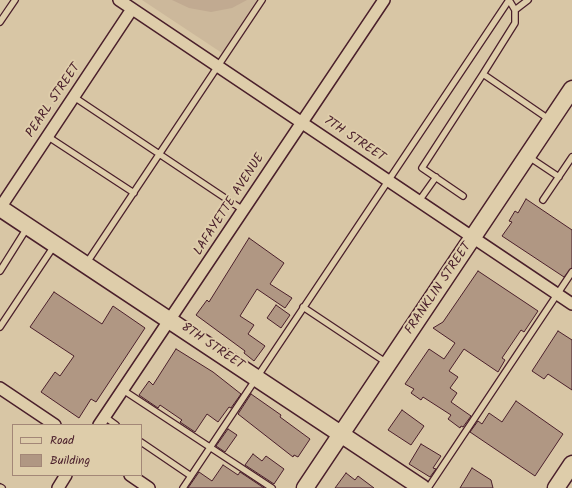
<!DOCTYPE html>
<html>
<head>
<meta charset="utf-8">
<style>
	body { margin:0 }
	#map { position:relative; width:572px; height:488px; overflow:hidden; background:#d8c6a5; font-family:Kalam,sans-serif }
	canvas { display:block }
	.legend { position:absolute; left:12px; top:424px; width:130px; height:52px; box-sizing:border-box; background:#decdaa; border:1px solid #a38777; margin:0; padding:5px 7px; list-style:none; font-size:12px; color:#4a1f2b }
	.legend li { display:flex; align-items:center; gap:8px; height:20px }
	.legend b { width:20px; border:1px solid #a38777 }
</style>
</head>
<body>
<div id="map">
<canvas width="572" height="488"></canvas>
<ul class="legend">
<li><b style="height:5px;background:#decdaa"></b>Road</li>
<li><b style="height:11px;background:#b09783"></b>Building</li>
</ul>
</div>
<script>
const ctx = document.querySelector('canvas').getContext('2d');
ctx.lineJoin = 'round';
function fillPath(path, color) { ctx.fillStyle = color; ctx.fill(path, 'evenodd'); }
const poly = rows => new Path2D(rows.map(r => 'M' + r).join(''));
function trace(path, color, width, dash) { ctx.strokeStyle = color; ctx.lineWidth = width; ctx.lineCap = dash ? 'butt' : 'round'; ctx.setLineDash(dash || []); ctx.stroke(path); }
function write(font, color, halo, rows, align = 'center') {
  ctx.font = font + ' Kalam,sans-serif'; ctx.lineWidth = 4; ctx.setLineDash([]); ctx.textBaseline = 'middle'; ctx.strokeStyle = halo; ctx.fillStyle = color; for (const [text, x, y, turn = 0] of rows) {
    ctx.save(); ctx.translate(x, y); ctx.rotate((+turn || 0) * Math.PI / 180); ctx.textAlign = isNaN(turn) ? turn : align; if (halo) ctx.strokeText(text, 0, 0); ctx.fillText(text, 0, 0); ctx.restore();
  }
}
fillPath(poly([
	[142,0,257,0,222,53]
]), '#ccb89b');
fillPath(poly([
	[172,0,247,0,232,8,211,12,189,8]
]), '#c1aa91');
const building = poly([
	[526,199,572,230,572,268,564,277,502,236,512,222,509,221,515,211,518,213,526,199],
	[249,238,284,263,270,284,292,298,285,308,257,289,240,316,254,325,248,334,265,346,254,361,244,353,245,351,196,315,207,300,209,302,249,238],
	[478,271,538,311,524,332,521,330,502,358,505,360,498,372,464,349,449,371,458,377,450,388,457,393,451,402,471,416,463,427,461,426,460,428,448,419,451,415,423,397,421,400,411,393,414,389,405,384,429,349,444,359,455,343,433,328,443,322,478,271],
	[54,292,102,324,113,306,145,328,96,402,91,399,79,418,41,392,55,372,60,376,74,356,30,327,54,292],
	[276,305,290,315,281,328,267,318,276,305],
	[558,331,572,340,572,390,548,374,544,379,532,371,558,331],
	[176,349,213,372,241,394,231,408,229,407,218,422,207,414,195,432,180,422,182,420,160,405,158,408,139,395,149,381,153,385,176,349],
	[251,394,281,415,280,417,310,439,298,457,294,455,293,457,238,414,251,394],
	[516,401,563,434,535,476,470,432,478,421,482,424,489,413,502,422,516,401],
	[402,410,424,426,411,445,388,430,402,410],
	[228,429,237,435,225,452,216,446,228,429],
	[421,444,441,456,433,468,436,469,430,477,409,464,421,444],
	[253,454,262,461,266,456,284,469,274,484,245,465,253,454],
	[223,465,238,475,240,472,264,488,188,488,199,472,212,481,223,465],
	[472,468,491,480,493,488,460,488,472,468],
	[346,473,355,480,358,476,374,488,335,488,346,473]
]);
fillPath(building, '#b09783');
trace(building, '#4a1f2b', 1);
const lane = poly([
	[509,0,515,10,515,23,483,74,550,120],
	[515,10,528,0],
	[0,22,15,0],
	[74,97,243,210],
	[47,136,134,193],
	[529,157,559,177],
	[463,196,422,168,483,74],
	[543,200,572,157],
	[419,201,436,177],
	[86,264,262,0],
	[0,271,27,228],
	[303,307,387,363],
	[0,327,54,246],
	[123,390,272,488],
	[105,417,116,425],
	[141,442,191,476],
	[0,487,2,488],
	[183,488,509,0],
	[428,488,572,272]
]);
const street = poly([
	[119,0,572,304],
	[0,208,132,9],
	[0,388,55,425],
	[99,425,384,0],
	[130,475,149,488],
	[58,488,66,475]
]);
const secondary = poly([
	[0,208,422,488],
	[305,488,572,89],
	[556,488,572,464]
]);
trace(lane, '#4a1f2b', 8);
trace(street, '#4a1f2b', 14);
trace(secondary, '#4a1f2b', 19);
trace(lane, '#decdaa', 5.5);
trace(street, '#decdaa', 11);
trace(secondary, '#decdaa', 16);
write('13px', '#4a1f2b', '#decdaa', [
	["PEARL STREET",54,101,-56],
	["7TH STREET",354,140,34],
	["LAFAYETTE AVENUE",230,205,-57],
	["FRANKLIN STREET",439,289,-56],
	["8TH STREET",212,347,34]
]);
</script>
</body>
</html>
